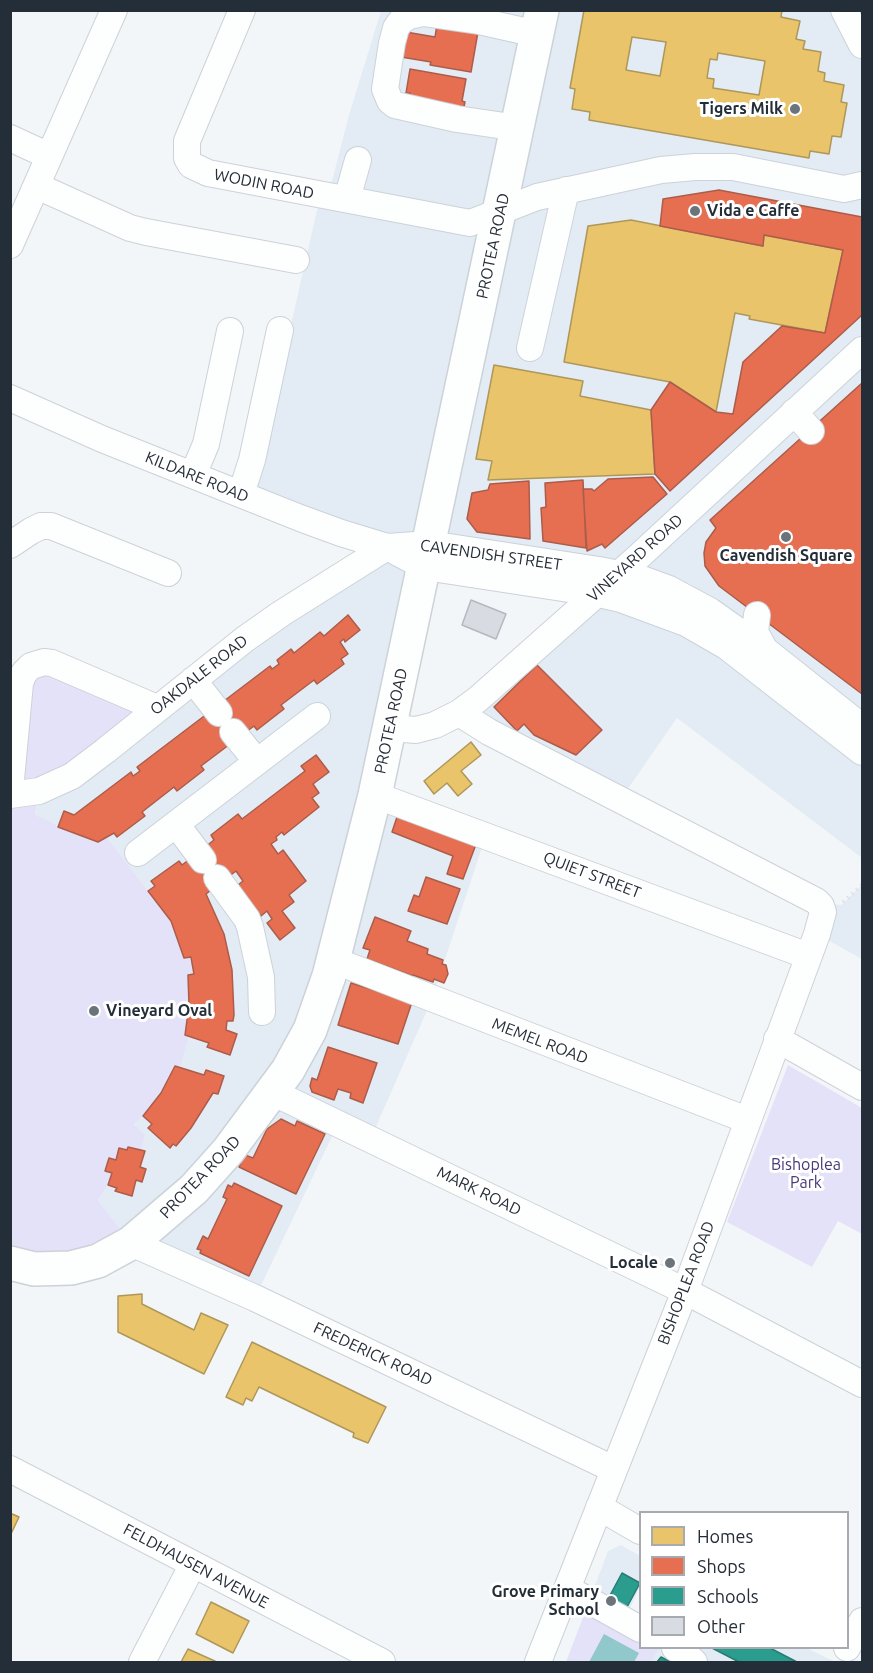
<!DOCTYPE html>
<html>
<head>
<meta charset="utf-8">
<style>
	body { margin:0 }
	#map { position:relative; width:873px; height:1673px; overflow:hidden; background:#f3f6f8; font-family:Ubuntu,sans-serif }
	canvas { display:block }
	.frame { position:absolute; inset:0; border:12px solid #242e38; pointer-events:none }
	.legend { position:absolute; left:639px; top:1511px; width:210px; height:138px; box-sizing:border-box; background:#fff; border:2px solid #a7abaf; margin:0; padding:8px 10px; list-style:none; font-size:18px; color:#242e38 }
	.legend li { display:flex; align-items:center; gap:12px; height:30px }
	.legend b { width:30px; border:2px solid #a7abaf }
</style>
</head>
<body>
<div id="map">
<canvas width="873" height="1673"></canvas>
<div class="frame"></div>
<ul class="legend">
<li><b style="height:16px;background:#e9c46a"></b>Homes</li>
<li><b style="height:16px;background:#e76f51"></b>Shops</li>
<li><b style="height:16px;background:#2a9d8f"></b>Schools</li>
<li><b style="height:16px;background:#d8dbe2"></b>Other</li>
</ul>
</div>
<script>
const ctx = document.querySelector('canvas').getContext('2d');
ctx.lineJoin = 'round';
function fillPath(path, color) { ctx.fillStyle = color; ctx.fill(path, 'evenodd'); }
const poly = rows => new Path2D(rows.map(r => 'M' + r).join(''));
function trace(path, color, width, dash) { ctx.strokeStyle = color; ctx.lineWidth = width; ctx.lineCap = dash ? 'butt' : 'round'; ctx.setLineDash(dash || []); ctx.stroke(path); }
function write(font, color, halo, rows, align = 'center') {
  ctx.font = font + ' Ubuntu,sans-serif'; ctx.lineWidth = 6; ctx.setLineDash([]); ctx.textBaseline = 'middle'; ctx.strokeStyle = halo; ctx.fillStyle = color; for (const [text, x, y, turn = 0] of rows) {
    ctx.save(); ctx.translate(x, y); ctx.rotate((+turn || 0) * Math.PI / 180); ctx.textAlign = isNaN(turn) ? turn : align; if (halo) ctx.strokeText(text, 0, 0); ctx.fillText(text, 0, 0); ctx.restore();
  }
}
fillPath(poly([
	[381,11,862,11,862,858,677,718,620,800,472,720,617,575,430,544,375,795,486,835,432,999,371,1138,338,1124,255,1298,131,1243,98,1200,108,1185,111,1173,105,1171,109,1158,119,1148,175,1066,179,1067,189,1036,185,1035,184,958,171,921,106,836,98,842,58,827,54,823,35,816,39,791,386,547,241,494,293,316,317,210,322,195,332,181,349,115],
	[862,885,862,959,817,934,816,901,841,905],
	[621,1545,640,1556,640,1586,628,1613,640,1648,807,1648,835,1662,566,1662,608,1551]
]), '#e3ecf4');
fillPath(poly([
	[29,668,157,708,39,791,35,815,54,823,58,827,97,842,106,836,171,921,179,939,191,957,194,974,188,975,189,1005,185,1035,189,1036,180,1067,175,1066,158,1098,134,1125,145,1135,141,1150,129,1147,127,1150,119,1148,116,1160,109,1159,105,1170,112,1173,108,1185,98,1200,131,1243,11,1263,11,790],
	[788,1065,862,1108,862,1234,838,1221,812,1267,727,1222],
	[587,1608,640,1637,640,1648,659,1648,651,1662,566,1662]
]), '#e4e2f8');
fillPath(poly([
	[604,1634,639,1653,634,1662,589,1662]
]), '#90c8cc');
const homes = poly([
	[584,10,782,10,781,17,800,21,796,39,805,41,803,49,821,52,818,71,825,73,824,81,844,85,841,102,847,103,841,137,832,136,829,154,810,151,809,158,589,120,590,112,572,109,575,89,570,88,584,10],
	[632,37,666,42,660,76,626,70,632,37],
	[718,53,765,61,759,95,713,88,714,79,707,78,710,59,717,60,718,53],
	[631,220,763,246,764,235,843,250,825,333,749,319,750,316,735,313,716,412,670,382,564,362,588,226,631,220],
	[494,365,583,381,580,396,651,410,655,474,488,480,492,461,476,459,494,365],
	[471,742,481,755,461,771,472,784,458,796,447,783,434,794,424,781,471,742],
	[142,1294,142,1304,194,1330,201,1313,228,1325,204,1374,118,1332,118,1296,142,1294],
	[252,1342,386,1407,368,1443,353,1437,354,1433,259,1387,252,1401,246,1398,243,1405,226,1397,252,1342],
	[10,1513,19,1517,10,1536,10,1513],
	[211,1602,249,1621,233,1653,196,1634,211,1602],
	[188,1649,217,1662,181,1662,188,1649]
]);
fillPath(homes, '#e9c46a');
trace(homes, '#ae975b', 1.5);
const shops = poly([
	[438,18,479,26,471,72,430,65,431,62,395,56,400,31,435,37,438,18],
	[410,69,466,79,462,101,465,102,463,111,408,104,410,93,406,93,410,69],
	[719,190,862,217,862,315,670,491,655,474,651,410,670,382,716,412,733,414,743,362,782,326,825,333,843,250,764,235,763,246,660,226,663,199,719,190],
	[862,383,862,694,719,586,705,566,704,553,706,542,716,528,710,520,862,383],
	[653,477,667,494,605,548,602,544,587,551,583,489,592,489,594,491,608,479,653,477],
	[583,480,586,548,543,541,541,508,546,507,545,483,583,480],
	[529,481,530,539,477,532,467,519,472,493,488,490,490,484,529,481],
	[348,615,360,630,345,642,344,639,340,642,348,654,341,659,344,664,317,684,314,680,281,705,284,709,257,730,254,726,246,732,201,766,204,770,177,791,174,787,142,812,145,816,117,837,114,833,98,842,58,827,64,811,74,815,131,772,133,776,140,771,137,767,270,666,272,669,279,664,277,660,291,649,294,653,320,632,324,636,348,615],
	[537,665,602,730,576,755,534,735,524,724,517,731,494,707,537,665],
	[316,755,329,772,313,784,319,793,312,798,319,807,284,835,282,832,276,837,277,840,271,844,278,854,283,850,306,881,289,895,294,902,282,911,295,928,280,940,267,923,272,919,267,911,261,916,238,885,243,881,236,871,206,894,224,934,232,970,234,1015,233,1021,227,1021,226,1030,237,1034,230,1055,207,1047,209,1043,185,1035,189,1005,188,975,194,974,192,963,191,957,184,958,171,921,148,891,155,886,151,881,179,861,182,865,214,840,211,835,238,814,242,819,305,771,301,766,316,755],
	[399,811,478,839,463,879,447,874,453,856,392,832,399,811],
	[426,877,460,889,447,924,408,911,414,895,419,897,426,877],
	[375,917,411,931,407,941,428,949,427,954,443,960,442,964,446,965,448,974,444,983,434,979,433,982,413,975,413,976,367,959,370,950,363,948,375,917],
	[351,983,412,1002,398,1044,338,1025,351,983],
	[328,1047,377,1063,363,1103,350,1098,351,1093,338,1089,334,1100,312,1092,310,1086,312,1078,317,1080,328,1047],
	[175,1066,204,1075,206,1070,224,1076,218,1094,213,1093,191,1128,176,1146,173,1144,170,1148,148,1128,152,1124,143,1116,161,1093,175,1066],
	[281,1119,295,1126,297,1121,325,1134,296,1194,239,1167,245,1155,253,1158,267,1129,281,1119],
	[128,1147,145,1151,140,1167,146,1169,142,1182,136,1180,132,1196,115,1191,117,1188,108,1185,112,1173,105,1171,109,1158,116,1160,119,1148,127,1150,128,1147],
	[234,1183,282,1206,249,1276,200,1253,201,1250,197,1249,203,1236,208,1239,227,1199,223,1197,228,1185,232,1187,234,1183]
]);
fillPath(shops, '#e76f51');
trace(shops, '#ac5c4a', 1.5);
const schools = poly([
	[622,1573,640,1583,626,1609,608,1599,622,1573],
	[712,1648,770,1648,797,1662,739,1662,712,1648],
	[661,1657,671,1662,657,1662,661,1657]
]);
fillPath(schools, '#2a9d8f');
trace(schools, '#287c75', 1.5);
const building = poly([
	[471,600,506,614,496,639,462,625,471,600]
]);
fillPath(building, '#d8dbe2');
trace(building, '#b5b9bf', 1.5);
const minor = poly([
	[242,10,187,141,187,158,191,165,208,173,470,223,537,197,661,170,695,167,733,167,844,189,862,185],
	[844,10,862,45],
	[518,128,457,119,395,105,390,101,385,89,392,43,396,28,401,21,409,16,423,13,479,21,537,34],
	[10,138,49,156],
	[37,186,130,228,146,232,296,260],
	[347,199,358,160],
	[10,245,114,10],
	[530,348,566,190],
	[10,398,102,439,300,518,341,533,387,547,425,567,595,593,621,599,686,623,726,646,862,752],
	[794,412,811,431],
	[193,475,206,444,230,331],
	[241,494,252,460,280,330],
	[10,545,31,531,41,526,51,526,168,573],
	[757,615,755,632,765,650],
	[193,680,219,713],
	[459,713,489,732,816,901,821,906,823,912,817,934,685,1291,538,1662],
	[390,728,416,730,435,725,459,713,478,699,636,559,862,350],
	[233,732,257,762],
	[10,790,20,683,24,673,31,666,44,662,52,663,157,708],
	[10,795,39,791,72,776,105,751,245,639,282,613,387,547,430,544,599,570,639,578,669,589,710,611,765,650,862,727],
	[375,795,808,956],
	[176,824,203,860],
	[138,853,317,716],
	[217,878,247,919,250,927,261,977,262,1012],
	[333,960,747,1120],
	[777,1039,862,1087],
	[272,1092,685,1291,862,1384],
	[131,1243,255,1298,613,1469],
	[10,1469,382,1662],
	[599,1507,640,1531],
	[568,1589,640,1629],
	[675,1648,683,1652,694,1662],
	[847,1648,862,1621],
	[142,1662,193,1564]
]);
const major = poly([
	[10,1263,34,1269,71,1268,98,1261,131,1243,194,1189,228,1151,288,1070,310,1030,329,976,375,795,542,10]
]);
trace(minor, '#ccd2d8', 28);
trace(major, '#ccd2d8', 36);
trace(poly([
	[843,902,862,885]
]), '#dfe1e1', 4, [1.5, 4.5]);
trace(minor, '#fdfefe', 26);
trace(major, '#fdfefe', 33);
for (const [x, y, r, color] of [
	[795,109,6,"#6c747b"],
	[695,211,6,"#6c747b"],
	[786,537,6,"#6c747b"],
	[94,1011,6,"#6c747b"],
	[670,1263,6,"#6c747b"],
	[611,1601,6,"#6c747b"]
]) { const dot = new Path2D(); dot.arc(x, y, r, 0, 2 * Math.PI); ctx.fillStyle = color; ctx.fill(dot); trace(dot, '#fff', 2); }
write('bold 16px', '#242e38', '#fff', [
	["Tigers Milk",783,109],
	["Vida e Caffe",707,211,"left"],
	["Cavendish Square",786,556,"center"],
	["Vineyard Oval",106,1011,"left"],
	["Locale",658,1263],
	["Grove Primary",599,1592],
	["School",599,1610]
], 'right');
write('16px', '#242e38', '#fff', [
	["WODIN ROAD",264,184,11],
	["PROTEA ROAD",493,246,-78],
	["KILDARE ROAD",197,477,22],
	["CAVENDISH STREET",491,555,8],
	["VINEYARD ROAD",635,558,-42],
	["OAKDALE ROAD",199,675,-38],
	["PROTEA ROAD",391,721,-78],
	["QUIET STREET",592,875,21],
	["MEMEL ROAD",540,1041,21],
	["PROTEA ROAD",200,1177,-46],
	["MARK ROAD",479,1191,26],
	["BISHOPLEA ROAD",686,1283,-69],
	["FREDERICK ROAD",373,1354,25],
	["FELDHAUSEN AVENUE",196,1566,28]
]);
write('16px', '#483779', '#fff', [
	["Bishoplea",806,1165],
	["Park",806,1183]
]);
</script>
</body>
</html>
